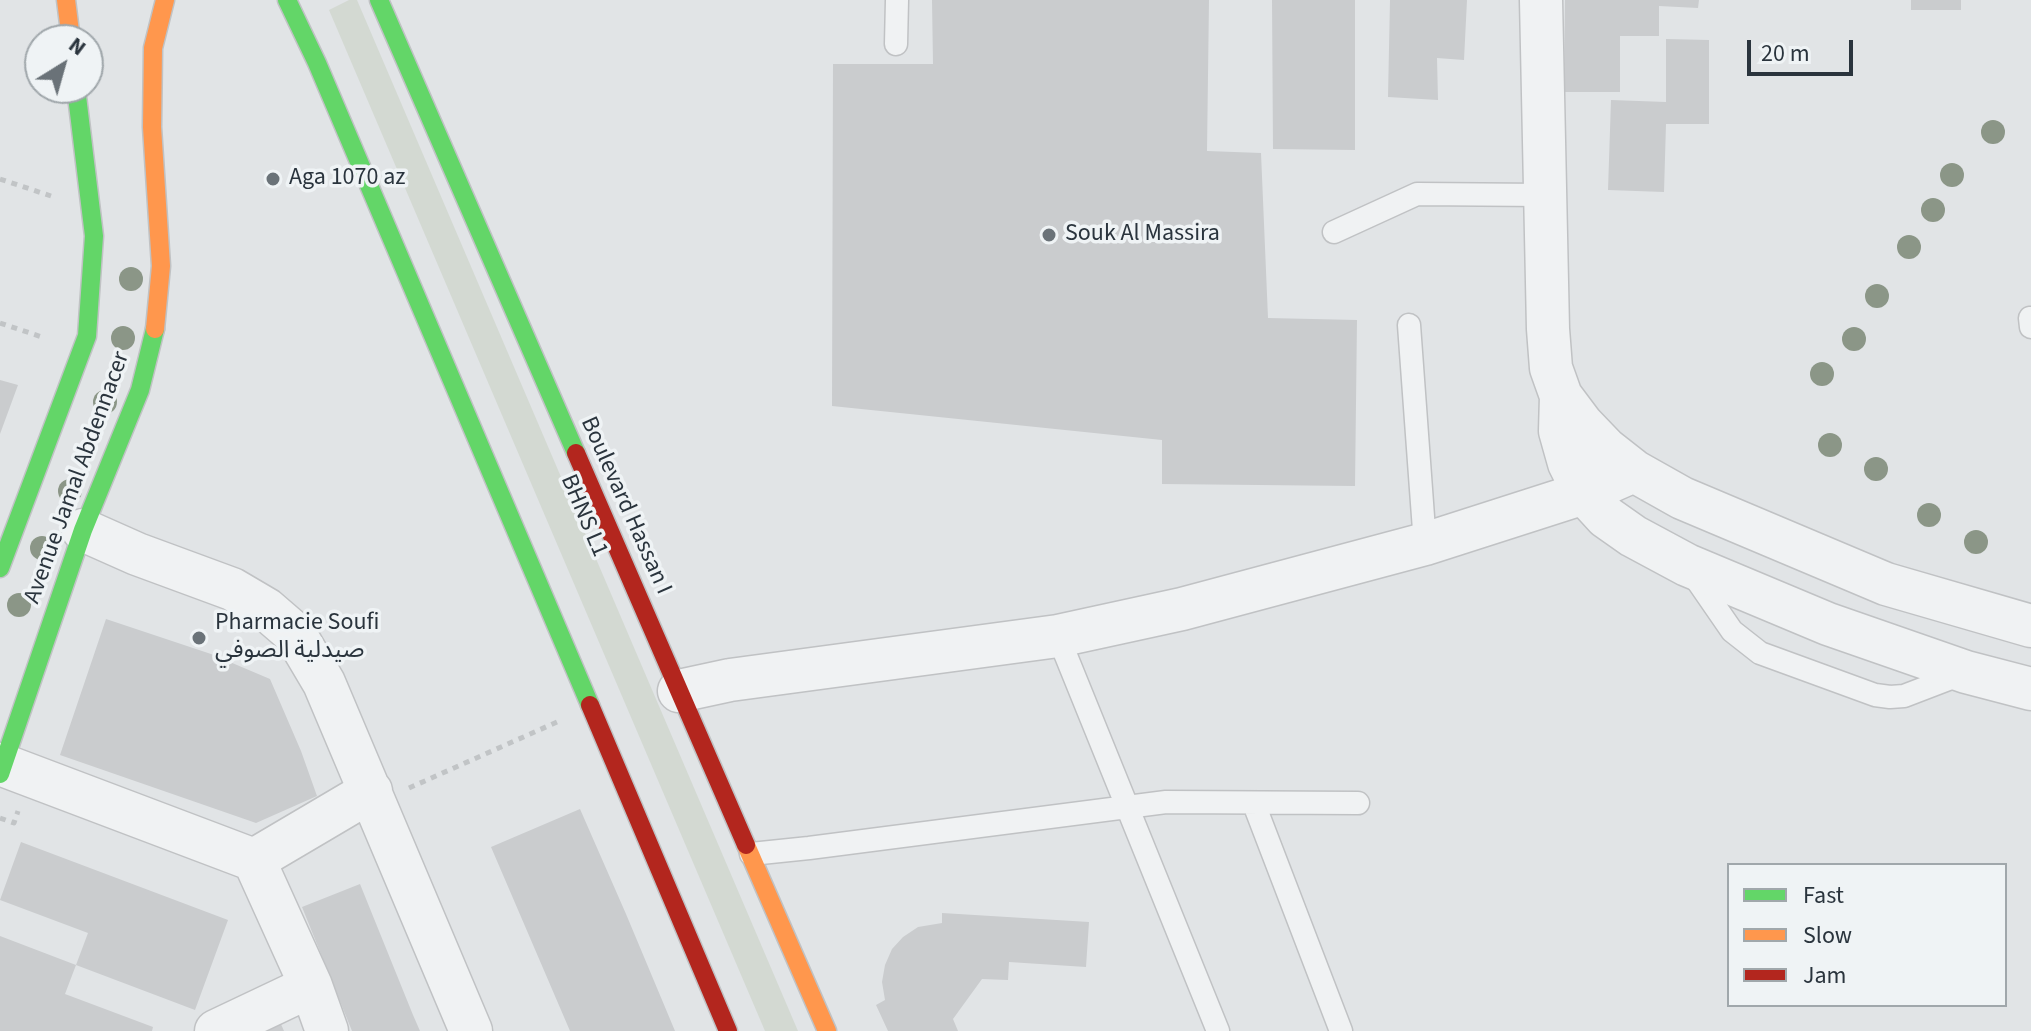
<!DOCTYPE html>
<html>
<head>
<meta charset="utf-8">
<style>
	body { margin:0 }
	#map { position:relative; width:2031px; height:1031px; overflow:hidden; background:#e1e4e6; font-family:"Source Sans 3",sans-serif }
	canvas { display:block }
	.legend { position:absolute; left:1727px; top:863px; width:280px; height:144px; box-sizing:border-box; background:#eff3f5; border:2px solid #a0a7ab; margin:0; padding:10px 14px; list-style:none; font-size:24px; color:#2a343d }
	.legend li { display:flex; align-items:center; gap:16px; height:40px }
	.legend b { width:40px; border:2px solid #a0a7ab }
	.north { position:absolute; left:24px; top:24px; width:80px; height:80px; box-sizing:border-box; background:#eff3f5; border:2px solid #a0a7ab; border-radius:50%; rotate:37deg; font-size:22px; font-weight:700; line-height:32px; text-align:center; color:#2a343d }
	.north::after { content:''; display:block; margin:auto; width:28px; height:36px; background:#6a7278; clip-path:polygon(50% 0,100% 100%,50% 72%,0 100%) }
	.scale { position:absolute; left:1747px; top:40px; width:106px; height:36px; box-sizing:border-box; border:4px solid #2a343d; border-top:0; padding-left:10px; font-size:24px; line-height:28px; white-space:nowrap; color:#2a343d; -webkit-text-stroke:6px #eff3f5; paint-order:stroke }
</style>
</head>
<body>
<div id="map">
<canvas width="2031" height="1031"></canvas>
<ul class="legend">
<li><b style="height:10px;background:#63d668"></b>Fast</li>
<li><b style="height:10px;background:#ff974d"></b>Slow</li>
<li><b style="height:10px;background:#b3261e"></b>Jam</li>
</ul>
<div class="north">N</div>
<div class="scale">20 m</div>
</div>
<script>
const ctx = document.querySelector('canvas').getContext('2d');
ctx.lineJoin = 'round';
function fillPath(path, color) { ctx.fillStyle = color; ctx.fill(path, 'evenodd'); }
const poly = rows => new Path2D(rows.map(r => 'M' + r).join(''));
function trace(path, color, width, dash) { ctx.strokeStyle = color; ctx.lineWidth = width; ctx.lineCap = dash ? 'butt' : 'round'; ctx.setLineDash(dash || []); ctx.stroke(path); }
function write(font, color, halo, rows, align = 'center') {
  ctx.font = font + ' "Source Sans 3","Noto Sans Arabic",sans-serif'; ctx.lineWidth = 7; ctx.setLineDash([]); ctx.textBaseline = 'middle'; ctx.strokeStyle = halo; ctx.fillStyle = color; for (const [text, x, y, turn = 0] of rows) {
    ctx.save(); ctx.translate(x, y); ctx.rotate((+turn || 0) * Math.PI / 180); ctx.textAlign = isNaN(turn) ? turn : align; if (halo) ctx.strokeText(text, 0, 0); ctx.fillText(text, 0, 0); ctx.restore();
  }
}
fillPath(poly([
	[349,0,357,0,798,1031,765,1031,329,10]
]), '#d3d9d2');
fillPath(poly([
	[932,0,1209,0,1207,151,1261,153,1268,318,1357,320,1355,486,1162,484,1162,440,832,406,833,64,933,64],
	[1272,0,1355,0,1355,150,1273,149],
	[1390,0,1467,0,1464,60,1437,58,1438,100,1388,97],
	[1565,0,1699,0,1698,8,1659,6,1659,36,1620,36,1620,92,1564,92],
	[1911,0,1961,0,1961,10,1911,10],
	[1666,39,1709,40,1709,124,1666,124,1664,192,1608,190,1611,100,1666,102],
	[0,380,18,385,0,434],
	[106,619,211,654,270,679,301,751,317,796,256,823,60,755],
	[580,809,626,914,675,1031,570,1031,491,847],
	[21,842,228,920,195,1010,76,965,88,933,0,900],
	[360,884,413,1015,420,1031,352,1031,302,907],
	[942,913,1089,922,1086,967,1009,962,1008,980,982,979,953,1019,958,1031,888,1031,876,1005,885,1000,882,982,885,965,892,949,903,937,918,927,942,923],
	[0,936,76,965,65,994,153,1027,152,1031,0,1031],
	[280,1022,284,1031,259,1031]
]), '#caccce');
const lane = poly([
	[896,44,897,0],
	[1334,232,1417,194,1545,195],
	[2030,318,2031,327],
	[1409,325,1425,544],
	[1692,573,1732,631,1760,653,1875,695,1890,697,1904,696,1964,673],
	[1058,636,1218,1031],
	[1254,804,1341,1031],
	[751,854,809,848,1166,802,1358,803]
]);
const street = poly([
	[1541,0,1548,329,1551,368,1561,396,1582,424,1606,449,1634,471,1682,498,1886,584,2031,626],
	[1561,396,1560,431,1569,463,1584,493,1606,517,1633,536,1687,565,1828,624,1966,672,2031,689],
	[83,530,137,554,232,589,266,609,295,634,324,683,471,1031],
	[679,691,730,680,1058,636,1182,609,1425,544,1584,493,1634,471],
	[0,764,254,860,311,986,327,1031],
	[254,860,371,791],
	[216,1031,311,986]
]);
const fast = poly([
	[287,0,317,63,590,705],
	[379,0,576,453],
	[0,568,87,336,94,236,76,88],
	[0,774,83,530,140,390,155,329]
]);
const slow = poly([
	[66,0,71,40],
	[155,329,161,266,152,127,153,48,165,0],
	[746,845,827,1031]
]);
const jam = poly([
	[576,453,746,845],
	[590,705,728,1031]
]);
trace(lane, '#c0c2c4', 25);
trace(street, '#c0c2c4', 45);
trace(fast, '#c0c2c4', 21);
trace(slow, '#c0c2c4', 21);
trace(jam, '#c0c2c4', 21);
trace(poly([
	[0,179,51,196],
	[0,323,45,338],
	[409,788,557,722],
	[0,818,14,823,18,811]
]), '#c1c4c6', 5, [6, 6]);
trace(lane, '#f0f2f3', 22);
trace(street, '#f0f2f3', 42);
trace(fast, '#63d668', 18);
trace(slow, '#ff974d', 18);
trace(jam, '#b3261e', 18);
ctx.fillStyle = '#8b9687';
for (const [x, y] of [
	[1993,132],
	[1952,175],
	[1933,210],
	[1909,247],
	[131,279],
	[1877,296],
	[123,338],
	[1854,339],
	[1822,374],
	[105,402],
	[1830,445],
	[1876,469],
	[70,491],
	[1929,515],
	[1976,542],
	[42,548],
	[19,605]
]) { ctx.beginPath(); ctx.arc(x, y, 12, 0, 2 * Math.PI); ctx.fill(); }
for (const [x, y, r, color] of [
	[273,179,8,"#6a7278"],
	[1049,235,8,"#6a7278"],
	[199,638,8,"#6a7278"]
]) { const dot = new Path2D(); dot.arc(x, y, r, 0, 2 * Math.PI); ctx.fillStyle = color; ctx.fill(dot); trace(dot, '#eff3f5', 3); }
write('24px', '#2a343d', '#eff3f5', [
	["Aga 1070 az",289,179],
	["Souk Al Massira",1065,235],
	["Pharmacie Soufi",215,624],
	["صيدلية الصوفي",215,652]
], 'left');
write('24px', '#2a343d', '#eff3f5', [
	["Avenue Jamal Abdennacer",78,478,-70],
	["Boulevard Hassan I",625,506,66],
	["BHNS L1",583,516,67]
]);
</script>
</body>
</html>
